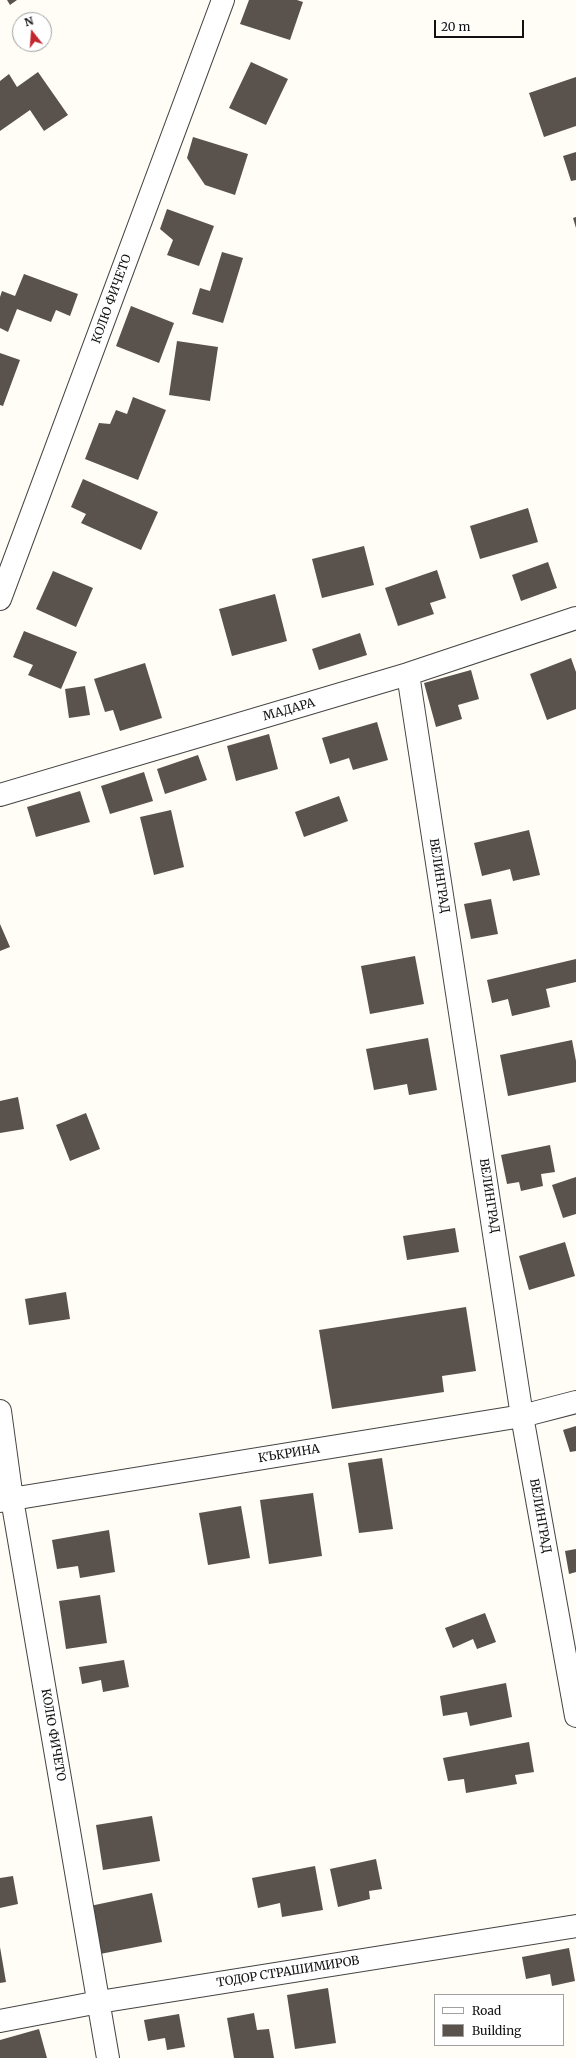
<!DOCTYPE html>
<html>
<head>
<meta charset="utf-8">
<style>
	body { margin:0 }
	#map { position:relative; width:576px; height:2058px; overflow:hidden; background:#fffdf5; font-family:Merriweather,serif }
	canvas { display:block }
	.legend { position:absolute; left:434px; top:1994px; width:130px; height:52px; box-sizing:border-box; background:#fff; border:1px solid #a0a0a0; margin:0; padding:5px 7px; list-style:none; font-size:12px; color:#111 }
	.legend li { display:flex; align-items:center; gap:8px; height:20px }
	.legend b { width:20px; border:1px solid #a0a0a0 }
	.north { position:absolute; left:12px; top:12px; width:40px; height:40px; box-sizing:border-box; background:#fff; border:1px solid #a0a0a0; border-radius:50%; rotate:343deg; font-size:11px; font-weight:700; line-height:16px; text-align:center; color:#111 }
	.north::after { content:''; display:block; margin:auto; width:14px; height:18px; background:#c4262e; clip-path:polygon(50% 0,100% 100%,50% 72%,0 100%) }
	.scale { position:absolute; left:434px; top:20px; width:90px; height:18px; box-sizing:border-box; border:2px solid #111; border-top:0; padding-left:5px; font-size:12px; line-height:14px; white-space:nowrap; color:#111; -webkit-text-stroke:3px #fff; paint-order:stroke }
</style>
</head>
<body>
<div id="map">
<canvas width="576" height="2058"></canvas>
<ul class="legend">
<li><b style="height:5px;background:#fff"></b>Road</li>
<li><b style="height:11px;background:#5a524d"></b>Building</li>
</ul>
<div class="north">N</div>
<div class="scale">20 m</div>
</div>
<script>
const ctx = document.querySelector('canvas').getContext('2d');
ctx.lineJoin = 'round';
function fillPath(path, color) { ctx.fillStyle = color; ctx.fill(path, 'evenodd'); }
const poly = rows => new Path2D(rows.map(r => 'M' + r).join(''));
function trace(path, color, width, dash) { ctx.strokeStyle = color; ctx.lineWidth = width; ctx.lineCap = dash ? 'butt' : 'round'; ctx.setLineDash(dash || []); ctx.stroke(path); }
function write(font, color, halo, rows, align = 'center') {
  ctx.font = font + ' Merriweather,serif'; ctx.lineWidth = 4; ctx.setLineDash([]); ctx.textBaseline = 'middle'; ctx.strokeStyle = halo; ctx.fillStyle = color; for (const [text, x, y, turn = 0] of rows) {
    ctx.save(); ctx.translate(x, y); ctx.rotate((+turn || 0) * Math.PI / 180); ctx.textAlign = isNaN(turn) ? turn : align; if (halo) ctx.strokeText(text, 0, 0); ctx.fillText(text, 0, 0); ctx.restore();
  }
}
fillPath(poly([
	[7,0,17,0,10,5],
	[249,0,297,0,303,2,290,40,240,24],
	[251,62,288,79,266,125,229,108],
	[38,72,68,115,44,131,30,110,0,131,0,81,9,74,17,87],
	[576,77,576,126,544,137,529,93],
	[193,137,248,154,235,195,205,185,187,158],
	[576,152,576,180,571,181,563,156],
	[167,209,214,226,199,266,167,255,173,240,160,229],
	[576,217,576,228,573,218],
	[222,252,243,258,223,323,192,314,200,288,210,291],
	[24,274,78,294,70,316,56,310,51,322,17,309,8,332,0,328,0,297,2,291,15,296],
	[131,306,174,323,159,363,116,346],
	[177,341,218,347,210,401,169,395],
	[0,353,20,360,3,406,0,405],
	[133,397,166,410,138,480,85,459,99,423,110,424,116,410,127,414],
	[83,479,158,512,141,550,81,523,86,514,71,507],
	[528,508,538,542,480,559,470,526],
	[364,546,374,585,322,598,312,559],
	[548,562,557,588,521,601,512,575],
	[437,570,446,598,430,603,434,614,398,626,385,588],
	[53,571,93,588,76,627,36,609],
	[275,594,287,641,232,656,219,609],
	[24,631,77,652,61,689,28,675,33,665,13,657],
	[360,633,367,655,319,670,312,649],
	[571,658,576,672,576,709,547,720,530,674],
	[145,663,162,718,120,731,113,710,105,712,94,679],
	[471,670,479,699,458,705,462,719,436,727,424,683],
	[85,686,90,715,69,718,65,689],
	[377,722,388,760,353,770,349,758,330,764,322,738],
	[269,734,278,769,236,781,227,746],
	[198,755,207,780,165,794,157,769],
	[144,772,153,801,110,814,101,786],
	[80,791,90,822,36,837,27,807],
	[339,796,348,821,304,837,295,812],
	[171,810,184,867,154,875,140,817],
	[529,830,540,875,513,881,510,869,482,876,474,843],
	[491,899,498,934,471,939,464,904],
	[0,924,10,947,0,951],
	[415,956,424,1004,370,1014,361,966],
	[576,959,576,982,546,989,550,1007,512,1016,508,999,492,1003,487,980],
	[428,1038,437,1090,409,1095,407,1084,374,1090,366,1049],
	[572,1040,576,1061,576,1082,508,1096,500,1055],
	[18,1097,24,1129,0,1133,0,1101],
	[86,1113,100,1149,70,1161,56,1125],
	[550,1145,555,1172,541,1174,543,1186,521,1191,519,1182,507,1184,501,1155],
	[576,1177,576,1214,563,1218,552,1185],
	[455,1228,459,1252,407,1260,403,1236],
	[565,1242,575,1276,529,1290,519,1256],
	[66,1292,70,1319,29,1325,25,1299],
	[466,1307,476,1371,442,1376,444,1392,332,1409,319,1330],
	[576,1426,576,1451,570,1452,563,1430],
	[382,1458,393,1529,359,1533,348,1463],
	[313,1493,322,1556,269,1564,260,1500],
	[241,1506,250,1558,208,1565,199,1513],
	[109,1530,115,1572,80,1578,78,1566,57,1569,52,1540],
	[576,1549,576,1572,569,1574,565,1551],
	[100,1595,107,1643,66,1649,59,1601],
	[485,1613,496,1642,477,1649,473,1639,453,1648,445,1628],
	[124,1660,129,1687,103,1692,101,1680,82,1684,79,1667],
	[506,1683,512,1717,470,1726,467,1712,443,1716,440,1696],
	[529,1742,534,1772,515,1775,517,1784,466,1793,464,1779,448,1781,443,1758],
	[152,1816,160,1861,103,1870,96,1825],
	[376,1859,382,1889,369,1891,370,1899,338,1907,330,1869],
	[315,1866,323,1910,282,1917,280,1903,258,1908,252,1878],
	[13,1876,18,1904,0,1908,0,1878],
	[152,1893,162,1942,100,1954,90,1906],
	[0,1947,6,1982,0,1983],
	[569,1948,575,1981,552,1986,550,1974,526,1979,522,1957],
	[328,1988,336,2043,295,2049,287,1995],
	[254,2013,257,2030,269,2029,274,2058,234,2058,227,2018],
	[179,2014,185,2047,167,2050,165,2038,148,2041,144,2020],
	[39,2029,47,2058,0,2058,0,2040]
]), '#5a524d');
const minor = poly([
	[0,599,223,0],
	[408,674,522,1416,576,1716],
	[0,795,408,674,576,618],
	[0,1411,12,1499,108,2058],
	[0,1501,522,1416,576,1402],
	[0,2021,99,2002,576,1926]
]);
trace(minor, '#444', 24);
trace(minor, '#fff', 22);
write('12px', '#111', '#fff', [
	["КОЛЮ ФИЧЕТО",112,299,-70],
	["МАДАРА",289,710,-16],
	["ВЕЛИНГРАД",439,876,81],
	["ВЕЛИНГРАД",489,1196,81],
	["КЪКРИНА",289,1454,-9],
	["ВЕЛИНГРАД",540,1516,80],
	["КОЛЮ ФИЧЕТО",53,1735,80],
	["ТОДОР СТРАШИМИРОВ",288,1972,-9]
]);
</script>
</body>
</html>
